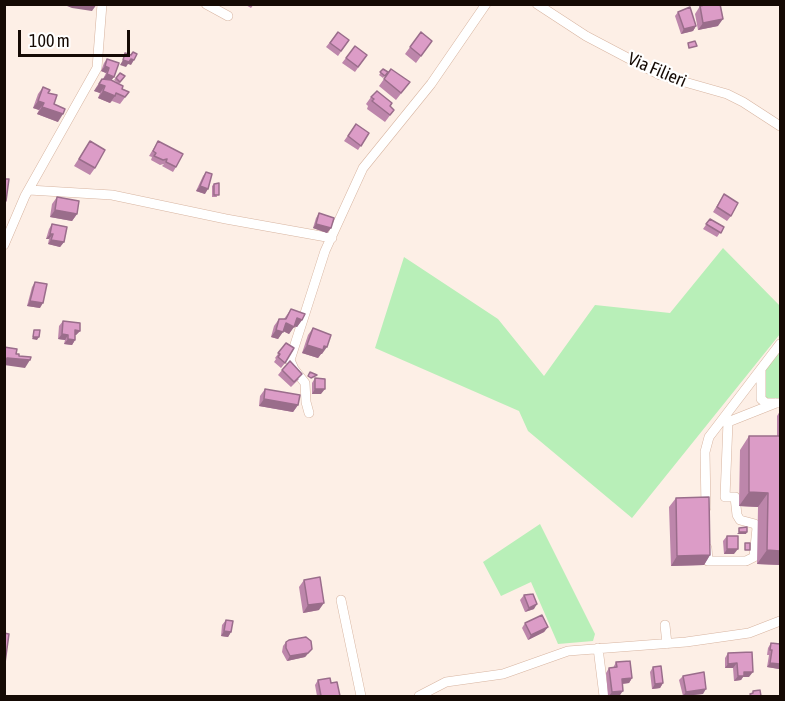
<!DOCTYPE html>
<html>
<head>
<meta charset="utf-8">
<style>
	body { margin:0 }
	#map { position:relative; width:785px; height:701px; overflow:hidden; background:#fdefe6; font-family:"Asap Condensed",sans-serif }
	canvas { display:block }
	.frame { position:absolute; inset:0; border:6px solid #150a04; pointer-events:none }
	.scale { position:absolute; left:18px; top:30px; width:112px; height:27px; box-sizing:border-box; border:3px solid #150a04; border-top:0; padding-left:8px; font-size:18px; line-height:21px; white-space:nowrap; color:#150a04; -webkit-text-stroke:4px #fff; paint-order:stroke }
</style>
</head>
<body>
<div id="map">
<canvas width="785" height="701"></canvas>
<div class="frame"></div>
<div class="scale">100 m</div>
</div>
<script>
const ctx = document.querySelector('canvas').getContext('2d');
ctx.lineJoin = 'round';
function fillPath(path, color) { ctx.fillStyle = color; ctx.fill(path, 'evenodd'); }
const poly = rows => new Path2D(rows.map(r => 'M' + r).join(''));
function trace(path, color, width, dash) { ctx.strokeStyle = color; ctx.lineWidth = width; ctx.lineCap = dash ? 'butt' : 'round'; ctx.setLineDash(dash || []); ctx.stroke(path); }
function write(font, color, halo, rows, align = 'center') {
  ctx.font = font + ' "Asap Condensed",sans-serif'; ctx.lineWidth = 4.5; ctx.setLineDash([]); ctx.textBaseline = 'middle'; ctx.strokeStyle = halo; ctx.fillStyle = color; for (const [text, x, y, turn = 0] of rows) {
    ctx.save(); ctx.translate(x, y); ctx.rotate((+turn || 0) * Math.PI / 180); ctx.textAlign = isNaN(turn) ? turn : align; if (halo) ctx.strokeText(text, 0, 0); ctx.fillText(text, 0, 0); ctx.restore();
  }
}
fillPath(poly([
	[723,248,780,306,780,334,632,518,528,431,519,411,375,348,404,257,498,319,544,376,595,305,670,313],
	[780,348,780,401,764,399,764,372],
	[540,524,595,634,593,641,558,644,531,582,501,596,483,562]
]), '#b8efb8');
const minor = poly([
	[206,4,228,16],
	[537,4,586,36,660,75,727,94,743,102,780,126],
	[29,190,112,195,226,219,332,238],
	[4,245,25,196,97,68,102,4],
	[761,371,761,399,766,403,775,403],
	[309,413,306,402,305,383,294,369,290,360,325,251,363,168,431,84,486,4],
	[706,508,705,452,709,437,780,344],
	[707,548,708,561,746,561,754,557,757,528,755,524,740,520,737,515,735,497,725,497,728,422,776,403,780,403],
	[341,600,361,696],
	[665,625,667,644],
	[598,648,604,696],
	[419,696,446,682,503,674,568,651,686,642,749,633,780,621]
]);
trace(minor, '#d7b4a0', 10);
trace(minor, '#fff', 9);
fillPath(poly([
	[244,4,254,4,251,8],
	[700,6,718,26,698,30,695,14],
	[678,12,696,26,693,31,681,34,675,16],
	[338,32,349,40,338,56,326,47],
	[421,32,432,41,416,63,405,54],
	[355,46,367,55,355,72,342,63],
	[107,59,114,77,111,80,118,83,114,80,120,73,125,76,119,84,122,89,129,92,120,104,112,101,110,103,98,98,100,93,94,91,97,86,102,79,103,79,106,73,101,71,104,63],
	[383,69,388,72,383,78,379,75],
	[391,69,410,82,396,100,379,86],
	[43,87,48,93,54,104,58,122,37,114,39,110,33,108,38,94],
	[371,97,390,106,394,110,385,122,367,109,368,106,366,104],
	[356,124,369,133,358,150,344,141],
	[90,141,95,168,90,175,74,166],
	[158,141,176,167,173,172,162,166,164,164,160,165,151,160,152,157,149,156],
	[206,172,205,194,196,191,203,176],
	[214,184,217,197,212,197,212,186],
	[724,194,731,216,727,221,713,212],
	[57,197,77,214,72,221,50,217,52,204],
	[319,213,331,228,327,233,313,228,316,218],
	[710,219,724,227,717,237,703,229],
	[52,224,64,242,60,247,48,244,49,239,46,239,49,229],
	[35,282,40,308,27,306,32,287],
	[291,309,302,320,297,327,294,326,289,334,283,331,278,339,271,337,274,326,279,319,284,319],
	[63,321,80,331,76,335,75,335,75,340,72,345,64,344,65,340,58,339,59,326],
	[313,328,322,354,321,354,318,358,302,353,308,335],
	[286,343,285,363,281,368,274,362,276,359,275,358],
	[282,370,299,379,291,387,278,375],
	[315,378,321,394,312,394,312,383],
	[265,389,298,405,293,412,259,406,260,396],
	[780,411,780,565,757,564,758,507,739,506,740,450,749,436,777,436,777,416],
	[676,498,710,555,704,565,671,566,669,507],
	[727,536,734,554,724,554,723,541],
	[304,580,319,610,303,613,299,587],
	[524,595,534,609,525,612,520,600],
	[226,620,231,632,228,637,221,636,222,625],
	[525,623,548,627,544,632,528,640,522,628],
	[286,642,312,649,305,657,287,661,282,652,283,646],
	[771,643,779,669,767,667,769,655,767,655,768,648],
	[728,653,749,677,743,677,741,680,734,681,733,668,725,668,725,658],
	[616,662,632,678,629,683,623,684,620,695,608,696,606,673,609,668,613,668],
	[653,667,663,683,660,688,652,689,650,672],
	[683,676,703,694,683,696,679,680],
	[318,680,340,696,317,696,315,685]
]), '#bd86ab');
fillPath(poly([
	[68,4,97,4,92,11,72,8,67,6],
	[723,19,718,26,698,30,703,23],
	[696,26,693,31,681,34,684,29],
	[131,59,134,60,131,65,128,64,126,67,120,65,123,60],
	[105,66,109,68,106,73,101,71],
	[107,74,114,77,110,82,103,79],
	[99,84,105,86,100,93,94,91],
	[103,91,115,96,110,103,98,98],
	[38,101,44,103,39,110,33,108],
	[42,107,63,114,58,122,37,114],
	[200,186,208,189,205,194,196,191],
	[55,210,77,214,72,221,50,217],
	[316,224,331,228,327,233,313,228],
	[50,234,53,234,49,239,46,239],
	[51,240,64,242,60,247,48,244],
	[30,301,43,303,40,308,27,306],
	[297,318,302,320,297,327,292,326],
	[286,323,294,327,289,334,281,330],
	[75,330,80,331,76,335,71,335],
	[276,330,283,332,278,339,271,337],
	[62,334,68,335,65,340,58,339],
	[33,337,39,337,37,340,32,339],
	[68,339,75,340,72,345,64,344],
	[307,345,324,346,327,347,322,354,321,354,318,358,302,353],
	[7,358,30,360,25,368,4,365],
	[315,389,325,389,321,394,312,394],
	[264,399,298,405,293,412,259,406],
	[749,492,768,493,758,507,739,506],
	[739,532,747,532,746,534,737,534],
	[727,549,738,549,734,554,724,554],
	[767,550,780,551,780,565,757,564],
	[710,555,704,565,671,566,677,556],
	[324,603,319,610,303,613,308,605],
	[537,604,534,609,525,612,529,608],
	[548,627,544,632,528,640,531,635],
	[224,631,231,632,228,637,221,636],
	[312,649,305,657,287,661,290,656],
	[737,663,733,668,725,668,728,664],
	[770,663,780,664,780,666,779,669,767,667],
	[744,672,753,672,749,677,743,677,741,680,734,681,738,676],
	[632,678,629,683,619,684,622,679],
	[663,683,660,688,652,689,655,684],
	[706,689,703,694,683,696,686,692],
	[623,691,620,695,609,696,612,692]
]), '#9a6d8b');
const building = poly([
	[709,4,720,4,723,19,703,23,700,6,709,4],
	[690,7,696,26,684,29,678,12,690,7],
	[338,32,349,40,341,51,330,43,338,32],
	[421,32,432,41,421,56,410,47,421,32],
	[695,41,697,46,689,48,688,43,695,41],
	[355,46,367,55,358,67,346,58,355,46],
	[133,52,137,54,134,60,131,59,129,62,123,60,125,53,131,55,133,52],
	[107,59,119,63,114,77,107,74,109,68,105,66,107,59],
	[383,69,388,72,385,76,380,72,383,69],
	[391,69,410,82,401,93,384,79,391,69],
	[120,73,125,76,120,82,116,78,120,73],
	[102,79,111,80,123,86,122,89,129,92,125,97,116,93,115,96,103,91,105,86,99,84,102,79],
	[43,87,50,90,48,93,57,95,54,104,65,109,63,114,42,107,44,103,38,101,43,87],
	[377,91,392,103,390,106,394,110,390,115,372,101,374,99,371,97,377,91],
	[356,124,369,133,361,146,348,136,356,124],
	[90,141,105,150,95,168,79,159,90,141],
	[158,141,183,154,176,167,166,162,167,159,163,160,154,156,156,153,153,151,158,141],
	[206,172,212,174,208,189,200,186,206,172],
	[4,179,9,179,6,201,4,200,4,179],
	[219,183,219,195,214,195,214,184,219,183],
	[724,194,738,203,731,216,717,207,724,194],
	[57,197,79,201,77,214,55,210,57,197],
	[319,213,334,218,331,228,316,224,319,213],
	[710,219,724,227,721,233,706,224,710,219],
	[52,224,67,227,64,242,51,240,53,234,50,234,52,224],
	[35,282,47,284,43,303,30,301,35,282],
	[291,309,305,314,302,320,297,318,294,327,286,323,283,332,276,330,279,319,286,319,291,309],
	[63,321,80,323,80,331,75,330,75,340,68,339,68,335,62,334,63,321],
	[313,328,331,335,327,347,324,346,323,350,307,345,313,328],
	[34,330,40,330,39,337,33,337,34,330],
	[286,343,294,348,285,363,278,357,280,354,278,353,286,343],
	[4,347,17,349,16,354,19,354,19,356,31,357,30,360,7,358,4,368,4,347],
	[290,361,302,374,294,382,282,370,290,361],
	[310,372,317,375,311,378,308,376,310,372],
	[315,378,325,379,325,389,315,389,315,378],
	[265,389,300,395,298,405,264,399,265,389],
	[749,436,780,436,780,551,767,550,768,493,749,492,749,436],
	[709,497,710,555,677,556,676,498,709,497],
	[747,527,747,532,739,532,739,528,747,527],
	[727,536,738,536,738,549,727,549,727,536],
	[745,543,750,543,750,550,745,550,745,543],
	[320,577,324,603,308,605,304,580,320,577],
	[533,594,537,604,529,608,524,595,533,594],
	[542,615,548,627,531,635,525,623,542,615],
	[226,620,233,621,231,632,224,631,226,620],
	[4,633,9,634,5,663,4,663,4,633],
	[306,637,311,641,312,649,308,653,290,656,286,648,286,642,289,640,306,637],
	[771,643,780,644,780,664,770,663,772,650,770,650,771,643],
	[752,652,753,672,744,672,744,676,738,676,737,663,728,664,728,653,752,652],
	[630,661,632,678,622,679,623,691,612,692,609,668,617,667,616,662,630,661],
	[661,666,663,683,655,684,653,667,661,666],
	[704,672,706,689,686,692,683,676,704,672],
	[330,678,331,683,337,682,340,696,321,696,318,680,330,678],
	[760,690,761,696,751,696,750,694,753,693,753,691,760,690]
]);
fillPath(building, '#dc9cc7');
trace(building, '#9a6d8b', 1.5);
write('18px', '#150a04', '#fff', [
	["Via Filieri",657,70,23]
]);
</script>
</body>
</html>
